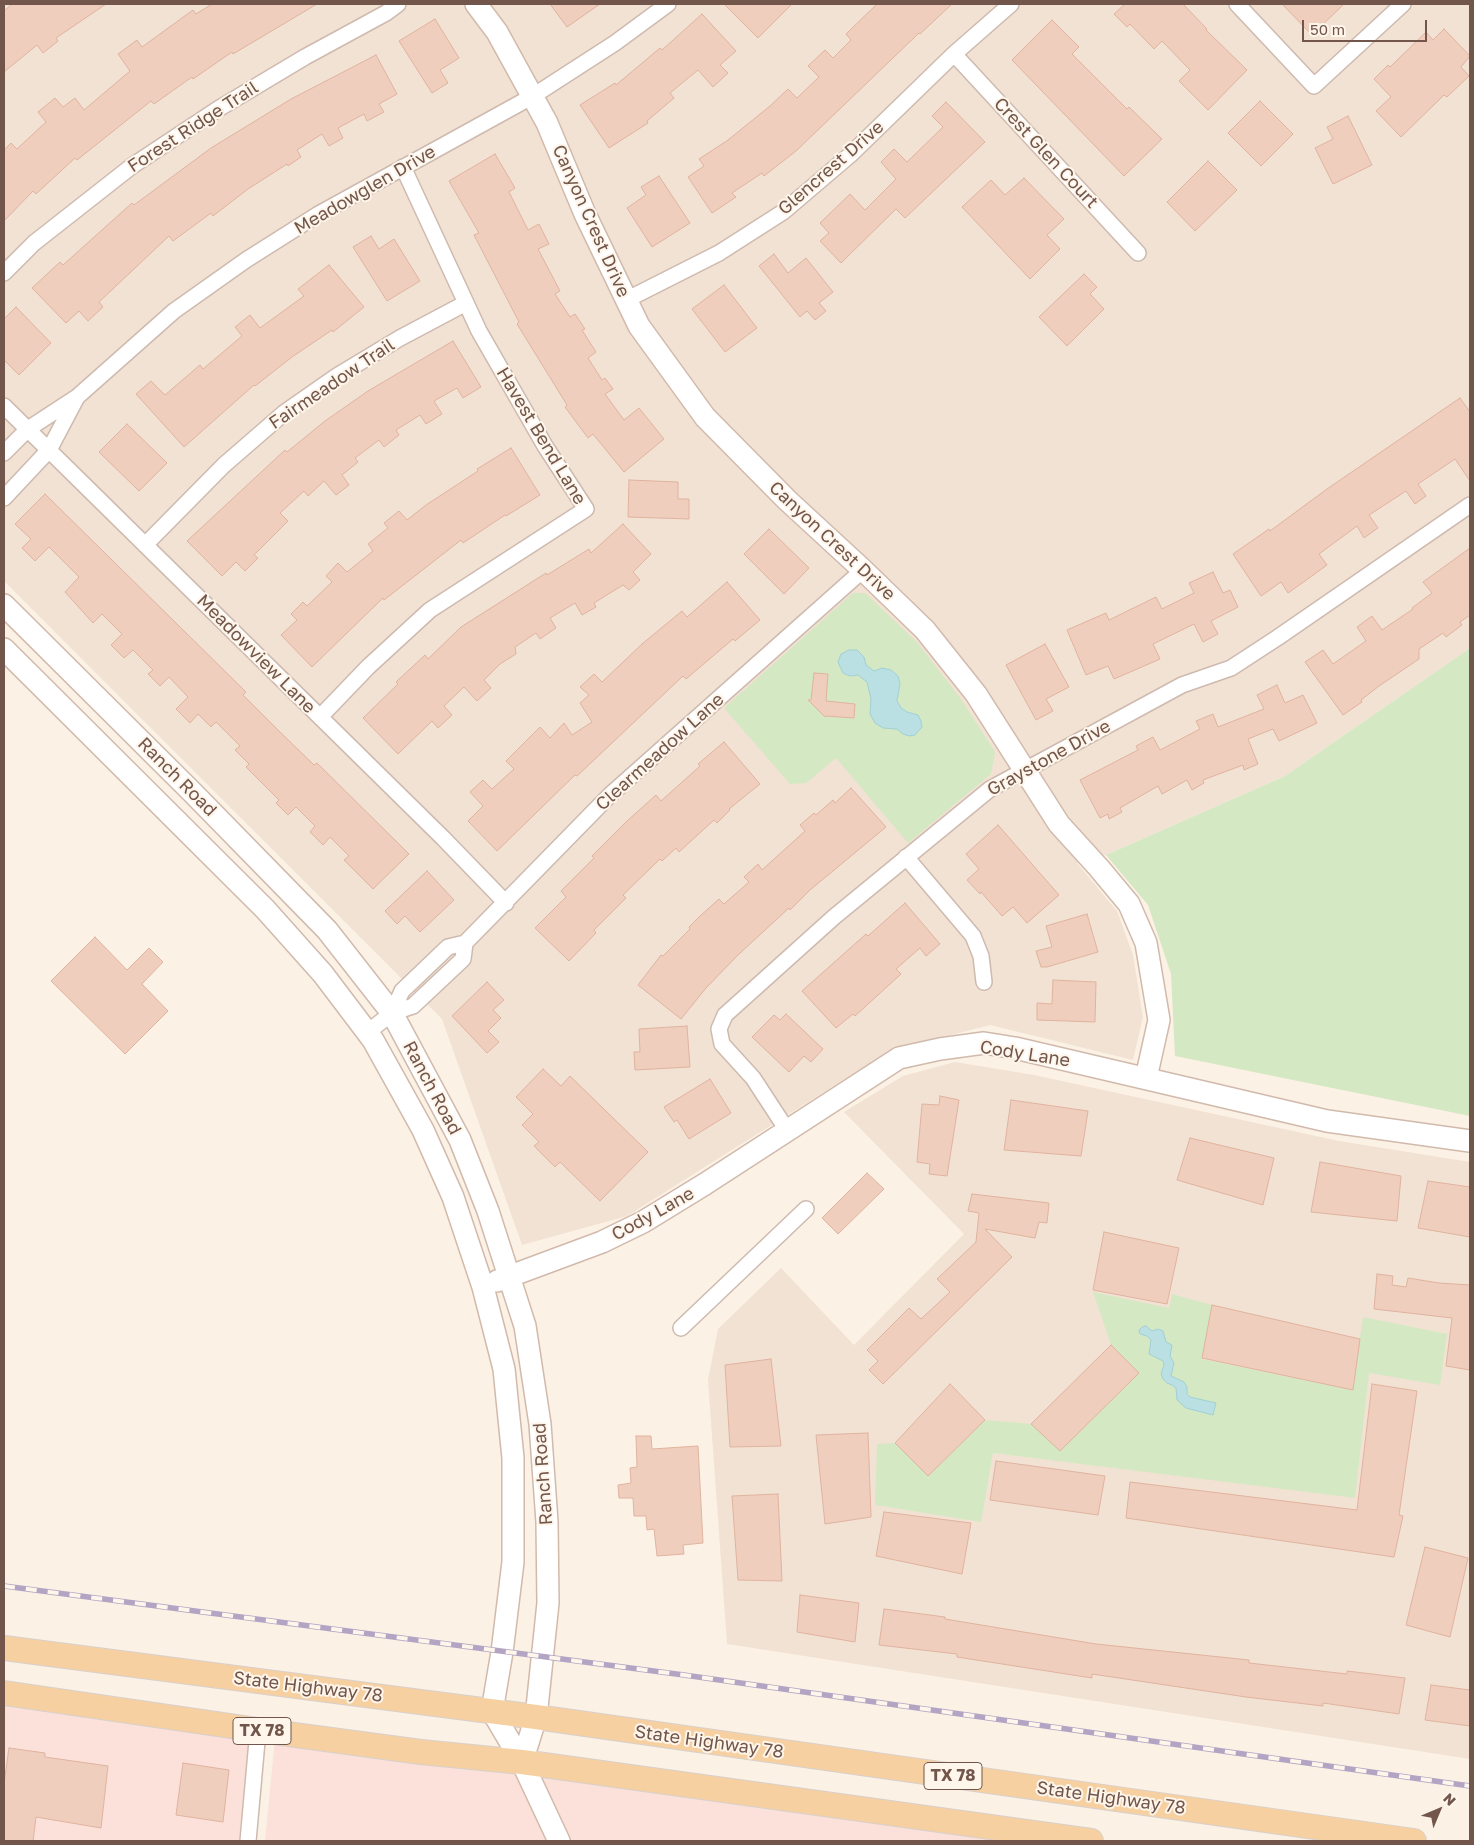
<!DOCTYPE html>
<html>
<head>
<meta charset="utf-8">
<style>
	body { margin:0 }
	#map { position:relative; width:1474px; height:1845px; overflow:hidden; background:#fbf1e5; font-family:"Golos Text",sans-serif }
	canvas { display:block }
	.frame { position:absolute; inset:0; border:5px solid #72564b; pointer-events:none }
	.north { position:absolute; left:1414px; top:1785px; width:50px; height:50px; -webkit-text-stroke:4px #fef5eb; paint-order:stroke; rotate:45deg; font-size:14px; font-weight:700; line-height:20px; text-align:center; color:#72564b }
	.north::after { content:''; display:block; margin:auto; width:18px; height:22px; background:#72564b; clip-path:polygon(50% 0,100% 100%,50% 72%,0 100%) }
	.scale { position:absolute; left:1302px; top:20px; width:125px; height:22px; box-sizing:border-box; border:2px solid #72564b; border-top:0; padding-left:6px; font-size:15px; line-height:18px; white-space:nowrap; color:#72564b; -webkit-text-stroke:4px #fef5eb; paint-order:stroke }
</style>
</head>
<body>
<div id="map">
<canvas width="1474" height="1845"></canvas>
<div class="frame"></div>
<div class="north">N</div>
<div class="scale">50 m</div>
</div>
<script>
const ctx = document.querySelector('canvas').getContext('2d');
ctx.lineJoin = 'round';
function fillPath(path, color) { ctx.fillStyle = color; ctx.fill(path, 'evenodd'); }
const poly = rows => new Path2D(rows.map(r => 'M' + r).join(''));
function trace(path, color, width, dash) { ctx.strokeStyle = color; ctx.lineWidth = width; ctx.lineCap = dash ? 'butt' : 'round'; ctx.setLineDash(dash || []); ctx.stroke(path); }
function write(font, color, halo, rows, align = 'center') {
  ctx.font = font + ' "Golos Text",sans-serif'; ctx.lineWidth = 4; ctx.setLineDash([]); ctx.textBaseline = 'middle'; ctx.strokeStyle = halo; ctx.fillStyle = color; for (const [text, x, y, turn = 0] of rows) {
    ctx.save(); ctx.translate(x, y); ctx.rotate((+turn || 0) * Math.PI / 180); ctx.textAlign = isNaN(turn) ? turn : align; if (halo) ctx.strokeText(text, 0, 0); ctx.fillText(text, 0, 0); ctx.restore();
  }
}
fillPath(poly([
	[4,4,1470,4,1470,648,1285,776,1106,855,1077,863,1117,911,1133,955,1143,1017,1133,1060,990,1025,889,1051,627,1216,522,1245,442,1019,4,581],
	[955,1062,1034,1075,1339,1141,1470,1162,1470,1759,727,1644,708,1380,718,1329,781,1268,854,1345,964,1234,844,1112,903,1076]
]), '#f2e2d3');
fillPath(poly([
	[4,1704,249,1737,239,1841,4,1841],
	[275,1739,1016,1841,265,1841]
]), '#fbe1d9');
fillPath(poly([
	[853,593,865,593,917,642,961,699,995,752,991,774,908,843,836,758,806,783,790,784,724,708],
	[1470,648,1470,1116,1175,1056,1171,974,1148,905,1106,855,1285,776],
	[1093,1292,1169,1308,1172,1294,1212,1305,1202,1359,1352,1390,1363,1317,1447,1334,1440,1385,1369,1373,1355,1498,993,1453,981,1522,875,1505,877,1444,895,1443,928,1476,985,1420,1031,1424,1060,1451,1139,1373,1111,1345]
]), '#d5e8c4');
const water = poly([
	[849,650,857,650,864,657,866,665,874,671,882,668,891,670,898,676,900,684,897,701,901,708,907,712,918,715,921,721,922,727,915,735,909,736,903,734,897,729,883,728,875,723,870,714,871,699,867,682,858,675,850,676,843,673,838,662,841,654,849,650],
	[1146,1326,1152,1331,1158,1329,1163,1331,1166,1342,1172,1345,1170,1356,1174,1363,1171,1376,1184,1382,1187,1387,1187,1394,1190,1397,1216,1403,1213,1415,1186,1408,1177,1400,1176,1388,1172,1385,1167,1383,1163,1379,1161,1374,1164,1365,1163,1361,1149,1354,1151,1340,1147,1336,1140,1334,1139,1330,1142,1327,1146,1326]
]);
fillPath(water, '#bae0e3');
trace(water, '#a1d0d5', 1);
const building = poly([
	[12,4,106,4,56,38,58,41,43,53,37,45,4,72,4,11,12,4],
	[212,4,317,4,233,54,232,52,193,79,192,77,154,104,151,101,77,160,75,158,36,194,33,191,4,221,4,150,11,143,17,149,46,122,38,112,55,98,63,107,75,98,84,110,130,71,118,54,137,40,142,47,193,10,196,14,212,4],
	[550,4,600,4,567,27,550,4],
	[724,4,792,4,758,38,724,4],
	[877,4,952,4,920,34,919,33,796,151,764,176,762,173,732,193,736,197,712,213,688,177,704,166,699,159,728,140,770,106,788,89,797,98,819,77,808,66,825,50,833,58,851,40,846,34,877,4],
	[1125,4,1183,4,1207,29,1206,30,1247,70,1208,110,1179,81,1190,70,1162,41,1154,49,1130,24,1127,27,1114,14,1125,4],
	[1282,4,1344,4,1312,35,1282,4],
	[702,14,736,51,720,65,728,73,713,87,698,70,670,93,674,98,647,121,648,123,609,148,580,105,615,83,616,85,660,48,662,50,702,14],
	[435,19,459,58,440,70,448,83,432,93,399,41,435,19],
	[1052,20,1079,47,1072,54,1127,109,1129,107,1162,139,1124,176,1012,60,1052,20],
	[1444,29,1470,56,1461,67,1469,76,1447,97,1444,95,1401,137,1376,111,1391,97,1374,79,1388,65,1390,67,1426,32,1433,40,1444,29],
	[376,55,397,94,379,104,384,112,367,121,364,114,338,128,343,138,329,146,322,134,297,150,301,157,288,166,287,164,248,189,213,216,211,213,173,241,169,236,99,302,103,307,88,321,79,311,66,323,32,288,60,262,63,265,132,203,134,205,211,148,291,99,376,55],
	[1260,101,1293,134,1261,166,1228,133,1260,101],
	[946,102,985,142,905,218,896,209,841,263,820,241,829,233,820,223,850,194,865,210,896,179,881,162,894,149,907,162,943,127,932,116,946,102],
	[1348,116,1372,165,1333,184,1315,148,1333,139,1327,127,1348,116],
	[495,154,515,188,509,192,528,230,539,224,549,244,538,249,560,291,555,294,570,317,575,314,585,329,582,330,596,352,588,358,602,380,605,378,613,389,605,394,624,420,639,408,664,439,624,472,593,434,588,438,565,407,567,405,517,324,519,322,474,235,479,233,449,181,495,154],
	[1208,161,1237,190,1195,231,1167,202,1208,161],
	[659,176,690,223,652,247,627,208,646,195,641,187,659,176],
	[1024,178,1064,219,1047,235,1060,249,1030,279,962,207,991,180,1005,195,1024,178],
	[371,236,379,249,394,239,420,281,387,301,353,247,371,236],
	[774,254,788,273,806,258,833,292,819,303,826,311,815,320,807,311,800,317,759,266,774,254],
	[329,265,364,307,333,332,332,330,292,357,255,386,254,385,184,447,136,394,151,381,165,395,200,365,203,369,242,336,235,327,250,315,260,328,304,296,298,289,329,265],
	[1084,274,1097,287,1090,294,1104,309,1067,346,1039,317,1084,274],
	[724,285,757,328,725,352,692,309,724,285],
	[16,307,51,343,19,375,4,360,4,319,16,307],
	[453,341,481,387,463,398,457,388,434,401,442,414,426,424,420,415,396,430,399,435,384,447,379,440,355,458,358,462,342,475,349,485,336,495,324,481,308,496,304,491,280,513,288,521,254,555,258,558,245,571,236,562,222,576,187,541,285,450,287,452,325,421,368,391,453,341],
	[1460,398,1470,412,1470,481,1455,459,1418,484,1426,496,1415,504,1406,491,1369,515,1378,528,1364,538,1357,526,1319,554,1327,565,1305,581,1288,593,1281,582,1261,596,1233,554,1269,529,1270,531,1327,489,1460,398],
	[127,424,167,463,139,491,99,452,127,424],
	[511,448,540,495,506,516,505,515,463,543,461,540,384,600,383,598,312,667,281,635,297,620,291,614,303,602,307,606,332,582,326,576,338,563,347,572,373,551,368,544,388,528,384,523,399,511,407,520,426,505,478,471,477,469,511,448],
	[629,480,678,482,678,499,689,499,689,519,628,517,629,480],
	[45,494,246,692,243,695,280,732,314,765,317,763,409,854,373,889,344,860,349,856,330,837,323,845,310,832,315,826,296,807,288,815,276,803,279,800,246,767,249,764,235,750,240,746,216,722,211,727,198,714,190,723,176,709,188,697,169,677,160,686,148,674,153,670,133,650,124,658,111,645,122,634,102,614,93,623,65,592,79,577,49,547,35,561,22,548,31,539,15,524,45,494],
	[623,524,651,554,633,572,640,580,629,590,623,585,594,603,596,607,582,615,575,603,550,618,556,628,540,639,536,633,515,647,516,654,500,664,484,680,491,688,477,701,464,687,444,706,452,715,438,728,432,721,398,754,363,718,398,684,396,682,425,655,428,659,461,627,546,573,547,575,589,549,591,553,623,524],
	[769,529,809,568,784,594,744,554,769,529],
	[1470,548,1470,615,1460,622,1462,625,1446,637,1443,633,1419,649,1419,659,1379,686,1361,700,1362,702,1343,715,1305,662,1323,650,1333,664,1366,641,1357,627,1372,616,1382,630,1413,609,1412,608,1432,593,1423,582,1470,548],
	[1213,572,1223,593,1230,590,1238,607,1211,621,1218,634,1203,642,1194,624,1153,644,1160,659,1144,666,1114,679,1108,666,1086,675,1067,630,1106,613,1109,620,1156,597,1162,609,1194,593,1189,583,1213,572],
	[727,582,760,620,735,641,733,639,686,679,683,676,577,776,575,775,497,851,468,821,483,806,470,792,483,780,492,789,514,769,506,761,540,727,550,738,564,723,572,735,592,722,580,703,589,695,580,687,594,674,602,682,642,644,682,611,687,617,727,582],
	[1045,644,1069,687,1046,699,1053,711,1036,720,1006,665,1045,644],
	[814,673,828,674,826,701,855,704,854,718,825,716,825,717,808,700,811,700,814,673],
	[1277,685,1285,703,1303,695,1317,723,1279,741,1273,729,1248,739,1258,764,1244,770,1243,765,1203,780,1204,783,1192,790,1187,780,1162,794,1158,786,1120,808,1122,812,1109,819,1108,814,1100,818,1080,780,1138,750,1136,746,1153,737,1160,750,1200,729,1196,721,1213,714,1218,727,1264,709,1257,695,1277,685],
	[724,742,760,784,729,809,730,810,717,823,714,820,679,852,676,848,662,861,660,859,623,895,626,898,594,930,596,933,569,961,535,928,566,897,561,891,594,858,592,856,626,822,656,795,661,801,700,766,698,764,724,742],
	[851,788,886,827,810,890,790,910,789,908,739,954,706,988,681,1019,638,985,661,955,663,956,690,929,689,927,699,917,719,899,724,904,749,882,744,877,758,864,762,870,805,831,800,825,814,813,816,815,833,800,835,803,851,788],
	[998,825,1059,895,1027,923,1013,907,1002,916,981,892,980,894,967,880,979,869,966,854,998,825],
	[427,871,454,900,420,932,405,916,397,924,385,911,427,871],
	[905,903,940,944,926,956,920,948,896,969,901,974,855,1016,853,1014,836,1028,802,991,866,934,868,936,905,903],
	[1087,914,1098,952,1047,967,1041,967,1036,951,1052,947,1046,926,1087,914],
	[95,937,127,970,149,948,163,962,142,984,168,1011,125,1054,51,981,95,937],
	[1053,980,1096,982,1095,1022,1037,1020,1037,1003,1052,1004,1053,980],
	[487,982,504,1000,493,1010,501,1018,488,1031,499,1042,487,1053,452,1016,487,982],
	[786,1014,823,1049,811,1062,804,1056,789,1072,752,1037,774,1015,780,1020,786,1014],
	[687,1026,690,1067,635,1070,634,1052,640,1052,639,1029,687,1026],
	[543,1069,561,1086,570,1076,648,1152,600,1201,560,1162,555,1167,534,1146,539,1142,522,1125,533,1114,516,1097,543,1069],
	[710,1079,731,1113,689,1139,677,1120,674,1122,664,1107,710,1079],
	[940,1096,959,1100,947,1176,929,1174,930,1164,917,1162,922,1104,939,1105,940,1096],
	[1011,1100,1088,1111,1081,1156,1004,1150,1011,1100],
	[1190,1138,1274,1158,1263,1205,1177,1180,1190,1138],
	[1320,1162,1401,1176,1397,1221,1311,1212,1320,1162],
	[867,1173,884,1189,838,1234,822,1218,867,1173],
	[1428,1181,1470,1187,1470,1237,1418,1228,1428,1181],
	[972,1194,1049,1203,1047,1223,1039,1222,1035,1238,985,1229,1012,1257,883,1384,869,1370,878,1361,867,1350,909,1308,921,1319,950,1292,937,1279,976,1242,979,1213,968,1211,972,1194],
	[1104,1232,1179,1248,1167,1304,1093,1290,1104,1232],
	[1377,1274,1393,1276,1392,1285,1406,1287,1408,1278,1439,1283,1470,1285,1470,1370,1446,1366,1452,1318,1374,1309,1377,1274],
	[1212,1305,1360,1339,1353,1390,1202,1358,1212,1305],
	[1111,1345,1139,1373,1060,1451,1031,1424,1111,1345],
	[771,1359,781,1446,730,1447,725,1365,771,1359],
	[950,1384,985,1420,928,1476,895,1443,950,1384],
	[1372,1384,1417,1391,1399,1515,1403,1516,1394,1557,1126,1518,1130,1482,1357,1510,1372,1384],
	[868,1433,871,1517,825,1524,816,1435,868,1433],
	[636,1436,651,1436,652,1449,698,1446,703,1543,683,1545,684,1554,657,1556,654,1529,647,1530,646,1516,634,1516,633,1498,619,1498,618,1485,631,1483,630,1468,637,1467,636,1436],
	[996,1461,1105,1476,1098,1515,990,1500,996,1461],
	[778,1494,782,1581,738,1580,732,1496,778,1494],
	[884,1512,971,1523,962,1574,876,1556,884,1512],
	[1425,1547,1468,1558,1450,1637,1406,1625,1425,1547],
	[800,1595,859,1603,855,1642,797,1632,800,1595],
	[884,1609,945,1617,945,1619,1096,1644,1249,1660,1249,1663,1347,1674,1347,1671,1405,1678,1399,1714,1323,1703,1323,1706,1246,1697,1092,1674,1092,1678,957,1657,957,1654,879,1645,884,1609],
	[1431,1685,1470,1690,1470,1726,1425,1720,1431,1685],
	[9,1748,45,1753,45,1757,108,1766,101,1828,36,1817,33,1841,4,1841,4,1784,9,1748],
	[183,1763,229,1770,223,1822,176,1815,183,1763]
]);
fillPath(building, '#efcebe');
trace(building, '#e1b39f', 1);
const street = poly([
	[1237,4,1314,86,1403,4],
	[954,54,1138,253],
	[4,273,34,243,132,166,218,109,305,57,386,13,398,4],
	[626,300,719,253,783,212,850,155,954,54,1011,4],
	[77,397,174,311,246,260,317,215,533,96,615,43,668,4],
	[4,406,443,838,506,903],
	[4,453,28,429,77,397,49,450,4,498],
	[145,545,224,465,284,413,337,376,400,338,466,303],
	[320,717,368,667,430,610,586,509,545,446,479,331,403,167],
	[906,857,973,936,981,956,984,982],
	[392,1013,402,991,448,947,465,943,610,795,863,570],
	[368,1032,392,1013,413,1006,463,959,465,943],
	[787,1130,753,1078,722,1044,719,1029,725,1015,834,917,990,789,1182,685,1231,668,1277,638,1470,505],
	[681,1328,806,1209],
	[248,1841,258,1730]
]);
const secondary = poly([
	[476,4,497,32,547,123,585,214,639,326,705,417,787,500,863,570,925,630,976,694,1059,824,1099,868,1129,904,1146,943,1159,1020,1146,1078],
	[4,605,193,793,327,930,392,1013,460,1140,488,1211,525,1326,540,1424,547,1522,548,1603,536,1717,522,1762],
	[4,649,265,909,323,974,373,1040,423,1130,453,1197,483,1287,504,1369,513,1458,513,1562,502,1652,492,1711,522,1762,559,1841],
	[497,1281,602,1242,643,1222,705,1184,899,1058,940,1049,984,1043,1015,1048,1327,1121,1470,1141]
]);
const primary = poly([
	[4,1648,536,1717,1414,1841],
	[4,1693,258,1730,421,1752,522,1762,1091,1841]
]);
trace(street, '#cebaaf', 18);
trace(secondary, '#d1baac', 24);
trace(primary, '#d8d0cd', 26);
trace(street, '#fff', 15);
trace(secondary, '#fff', 21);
trace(primary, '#f6d0a0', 24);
const rail = poly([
	[4,1586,684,1675,1470,1786]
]);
trace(rail, '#b3a4c4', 5.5);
trace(rail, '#fef5eb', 4, [11]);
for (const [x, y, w] of [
	[262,1731,58],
	[953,1776,58]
]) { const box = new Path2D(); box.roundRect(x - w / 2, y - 13.5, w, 27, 4); ctx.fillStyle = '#fef5eb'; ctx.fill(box); trace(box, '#72564b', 1); }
write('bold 16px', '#72564b', null, [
	["TX 78",262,1731],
	["TX 78",953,1776]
]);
write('18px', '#72564b', '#fef5eb', [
	["Forest Ridge Trail",193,127,-33],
	["Crest Glen Court",1046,153,47],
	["Glencrest Drive",831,168,-41],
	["Meadowglen Drive",365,190,-30],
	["Canyon Crest Drive",591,221,66],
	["Fairmeadow Trail",332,384,-34],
	["Havest Bend Lane",541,436,59],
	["Canyon Crest Drive",832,541,43],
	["Meadowview Lane",256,654,45],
	["Clearmeadow Lane",660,752,-42],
	["Graystone Drive",1049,758,-29],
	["Ranch Road",177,777,45],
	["Cody Lane",1025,1054,9],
	["Ranch Road",432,1088,62],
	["Cody Lane",653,1214,-29],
	["Ranch Road",543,1474,-94],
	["State Highway 78",308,1687,7],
	["State Highway 78",709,1742,8],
	["State Highway 78",1111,1798,8]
]);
</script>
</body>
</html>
